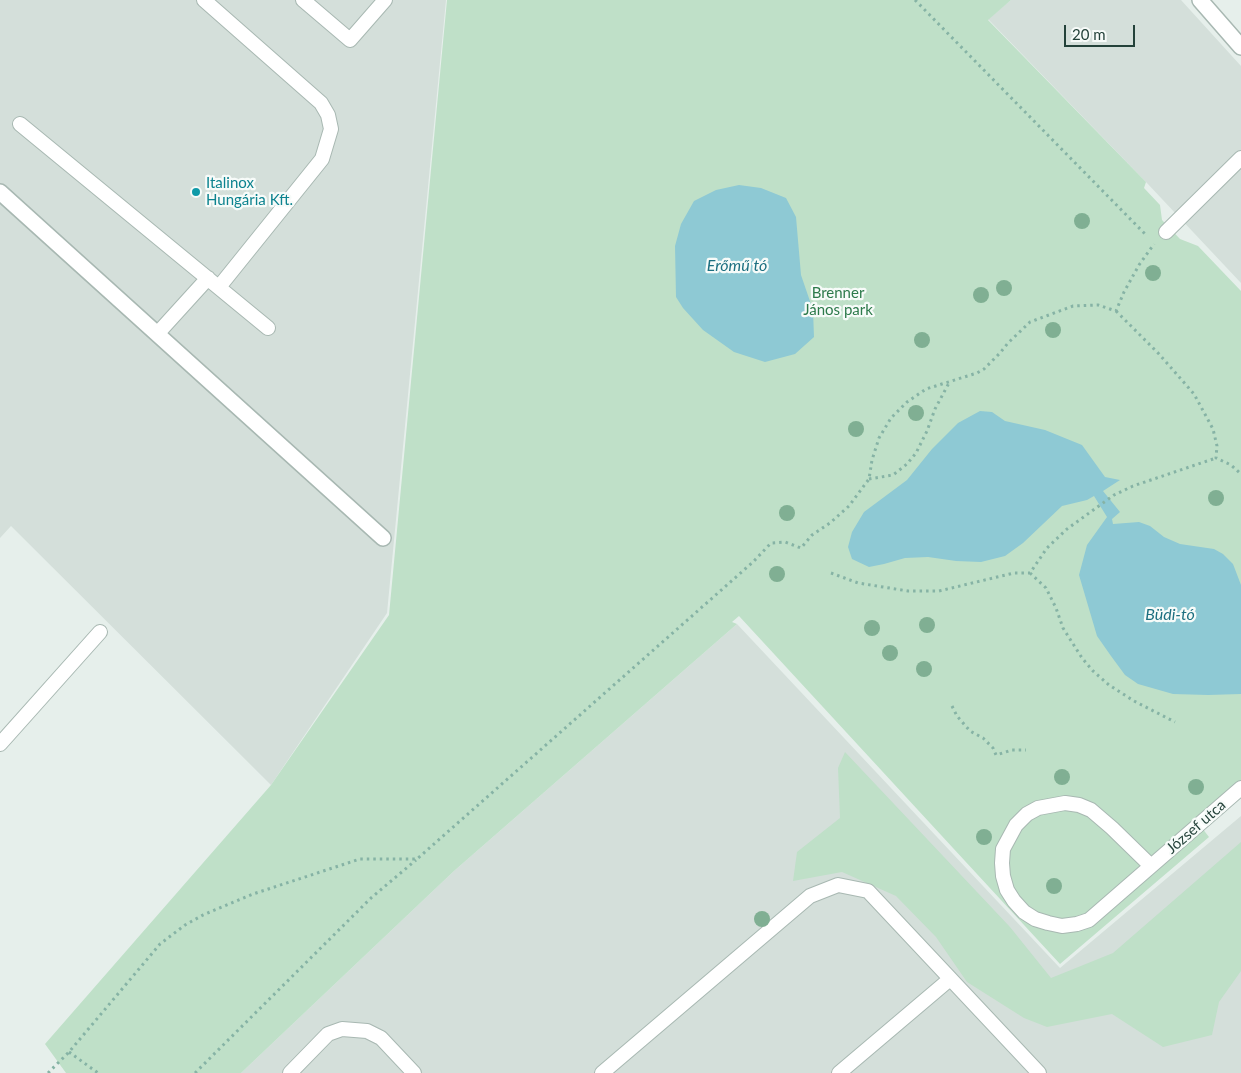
<!DOCTYPE html>
<html>
<head>
<meta charset="utf-8">
<style>
	body { margin:0 }
	#map { position:relative; width:1241px; height:1073px; overflow:hidden; background:#e6efeb; font-family:Lato,sans-serif }
	canvas { display:block }
	.scale { position:absolute; left:1064px; top:25px; width:71px; height:22px; box-sizing:border-box; border:2px solid #24423a; border-top:0; padding-left:6px; font-size:15px; line-height:18px; white-space:nowrap; color:#24423a; -webkit-text-stroke:4px #f7fbf9; paint-order:stroke }
</style>
</head>
<body>
<div id="map">
<canvas width="1241" height="1073"></canvas>
<div class="scale">20 m</div>
</div>
<script>
const ctx = document.querySelector('canvas').getContext('2d');
ctx.lineJoin = 'round';
function fillPath(path, color) { ctx.fillStyle = color; ctx.fill(path, 'evenodd'); }
const poly = rows => new Path2D(rows.map(r => 'M' + r).join(''));
function trace(path, color, width, dash) { ctx.strokeStyle = color; ctx.lineWidth = width; ctx.lineCap = dash ? 'butt' : 'round'; ctx.setLineDash(dash || []); ctx.stroke(path); }
function write(font, color, halo, rows, align = 'center') {
  ctx.font = font + ' Lato,sans-serif'; ctx.lineWidth = 4.5; ctx.setLineDash([]); ctx.textBaseline = 'middle'; ctx.strokeStyle = halo; ctx.fillStyle = color; for (const [text, x, y, turn = 0] of rows) {
    ctx.save(); ctx.translate(x, y); ctx.rotate((+turn || 0) * Math.PI / 180); ctx.textAlign = isNaN(turn) ? turn : align; if (halo) ctx.strokeText(text, 0, 0); ctx.fillText(text, 0, 0); ctx.restore();
  }
}
fillPath(poly([
	[0,0,446,0,387,613,271,785,11,526,0,538],
	[1011,0,1181,0,1241,66,1241,283,1146,182,988,19],
	[737,624,1060,968,1241,816,1241,1073,241,1073,454,871]
]), '#d4dfda');
fillPath(poly([
	[447,0,1011,0,988,20,1146,182,1144,188,1160,205,1162,220,1180,239,1198,246,1241,291,1241,782,1195,819,1209,837,1060,964,739,616,732,622,737,624,454,871,241,1073,66,1073,45,1044,271,785,389,615],
	[845,752,1010,927,1051,978,1113,953,1241,842,1241,971,1219,1002,1212,1035,1163,1047,1112,1014,1047,1027,1024,1018,967,982,936,937,896,896,842,872,793,881,797,852,840,818,838,768]
]), '#bfe0c8');
fillPath(poly([
	[739,185,761,188,786,198,796,217,801,275,813,310,814,337,795,354,765,362,734,352,703,330,683,308,676,297,675,246,681,224,694,201,716,190],
	[980,411,992,412,1005,421,1045,430,1082,445,1105,477,1120,480,1103,491,1120,512,1112,519,1113,524,1139,522,1150,526,1164,537,1180,544,1214,549,1223,554,1233,564,1241,585,1241,694,1208,695,1173,694,1138,684,1125,675,1111,656,1097,636,1079,575,1087,545,1107,517,1094,496,1087,500,1062,506,1023,543,1005,556,981,562,956,561,928,557,905,558,884,564,869,567,852,559,848,547,852,532,864,512,907,480,932,449,958,423]
]), '#8ec9d4');
const service = poly([
	[204,0,321,103,328,115,331,129,322,159,219,287],
	[303,0,350,40,385,0],
	[20,124,268,328],
	[1166,232,1241,158],
	[158,333,208,278],
	[0,744,100,632],
	[1151,866,1112,828,1091,810,1079,805,1065,803,1038,808,1027,814,1016,825,1003,849,1002,863,1003,876,1007,890,1014,901,1024,912,1035,919,1048,923,1062,926,1077,924,1089,920,1241,788],
	[290,1073,328,1034,342,1029,367,1031,381,1038,414,1073],
	[602,1073,810,896,838,885,868,891,1039,1073],
	[839,1073,950,979]
]);
const minor = poly([
	[1200,0,1241,47],
	[0,192,383,538]
]);
trace(service, '#a8b8b2', 16);
trace(minor, '#a8b8b2', 18);
trace(poly([
	[915,0,1147,236],
	[1116,311,1159,354,1194,394,1213,429,1217,446,1216,458,1231,465,1241,474],
	[869,479,893,475,907,464,916,453,927,431,935,409,950,381],
	[831,573,858,583,908,591,939,591,1014,573,1030,573,1047,548,1067,529,1114,495,1133,486,1216,458],
	[1030,573,1046,588,1056,608,1063,628,1082,658,1093,671,1109,685,1134,701,1175,722],
	[952,706,957,716,970,731,983,738,993,748,996,755,1012,750,1026,750],
	[69,1052,98,1073],
	[48,1073,69,1052,160,944,185,925,203,915,253,894,360,859,417,859,753,562,771,543,785,542,801,548,812,535,830,523,849,506,869,479,872,460,879,438,891,418,907,402,926,389,977,373,984,369,1000,353,1008,343,1030,322,1073,306,1098,305,1116,311,1124,292,1139,265,1154,244],
	[195,1073,371,898,416,860]
]), '#86b3a5', 3, [2.5, 4]);
trace(service, '#fff', 14);
trace(minor, '#fff', 15);
ctx.fillStyle = '#80af93';
for (const [x, y] of [
	[1082,221],
	[1153,273],
	[1004,288],
	[981,295],
	[1053,330],
	[922,340],
	[916,413],
	[856,429],
	[1216,498],
	[787,513],
	[777,574],
	[927,625],
	[872,628],
	[890,653],
	[924,669],
	[1062,777],
	[1196,787],
	[984,837],
	[1054,886],
	[762,919]
]) { ctx.beginPath(); ctx.arc(x, y, 8, 0, 2 * Math.PI); ctx.fill(); }
for (const [x, y, r, color] of [
	[196,192,5,"#0f9aa8"]
]) { const dot = new Path2D(); dot.arc(x, y, r, 0, 2 * Math.PI); ctx.fillStyle = color; ctx.fill(dot); trace(dot, '#f7fbf9', 2); }
write('15px', '#0d838f', '#f7fbf9', [
	["Italinox",206,183],
	["Hungária Kft.",206,200]
], 'left');
write('15px', '#2d7a4b', '#f7fbf9', [
	["Brenner",838,293],
	["János park",838,310]
]);
write('15px', '#24423a', '#f7fbf9', [
	["József utca",1196,827,-41]
]);
write('italic 16px', '#1c6f80', '#f7fbf9', [
	["Erőmű tó",737,266],
	["Büdi-tó",1170,615]
]);
</script>
</body>
</html>
